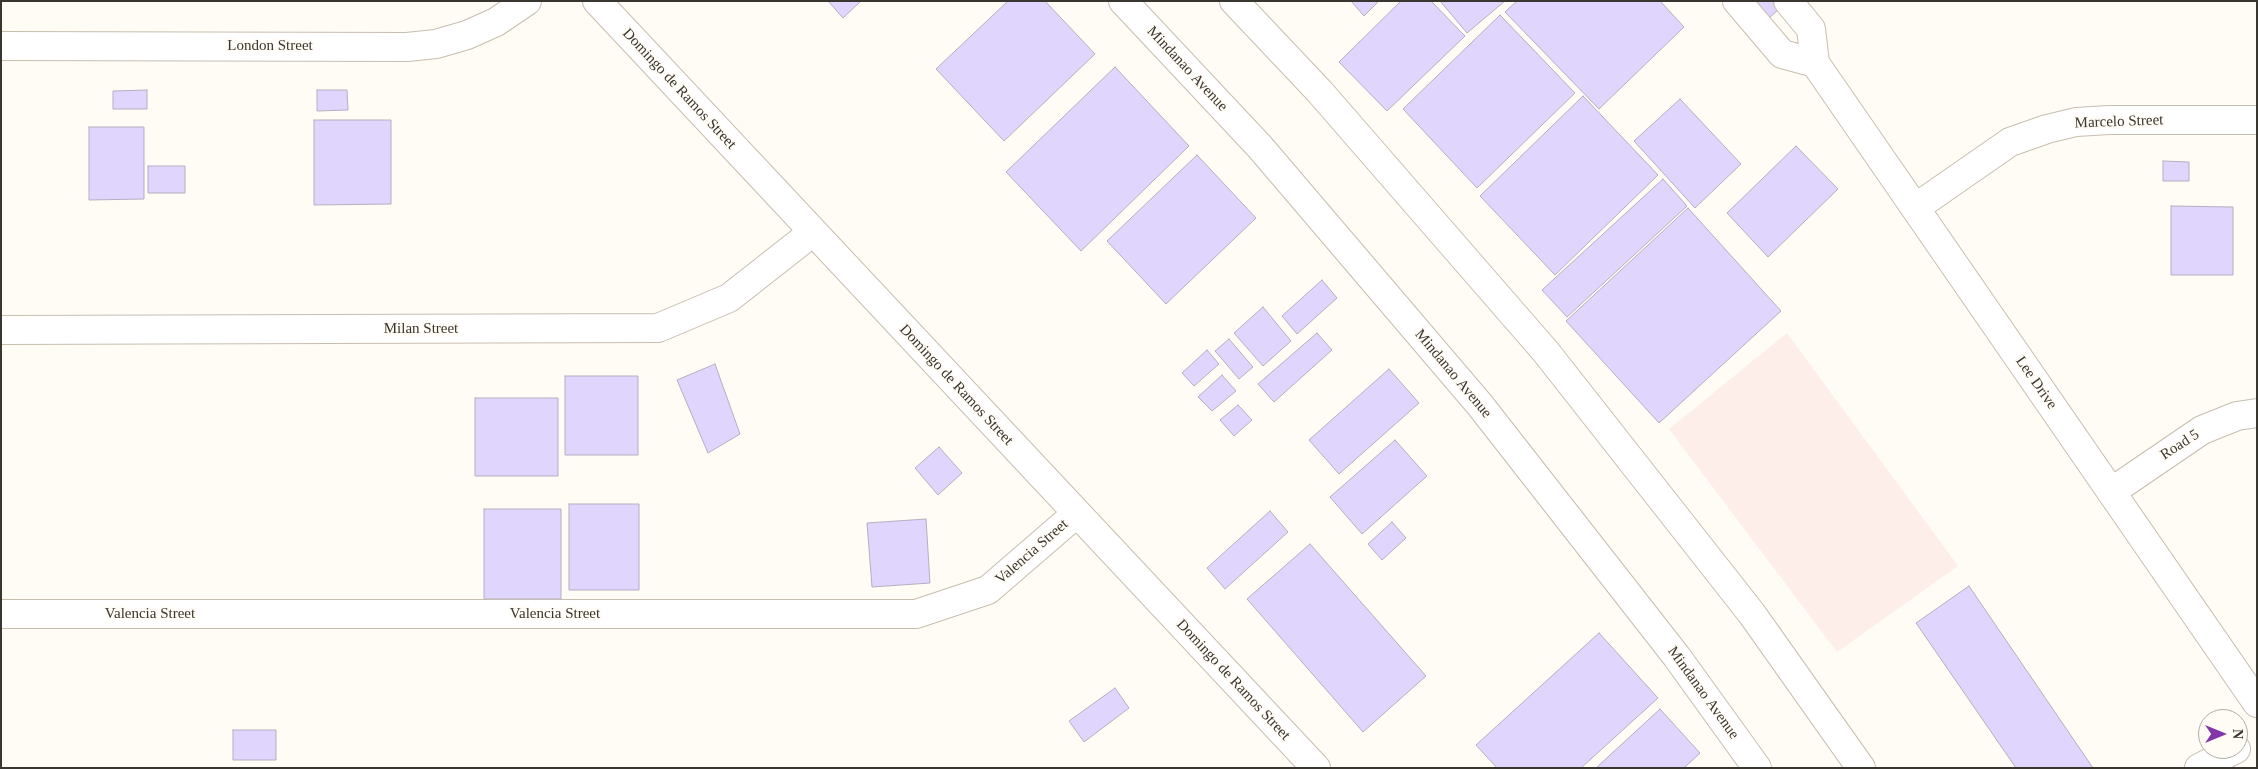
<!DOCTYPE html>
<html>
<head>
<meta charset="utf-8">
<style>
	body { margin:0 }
	#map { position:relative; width:2258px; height:769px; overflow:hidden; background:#fffbf5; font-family:Georgia,serif }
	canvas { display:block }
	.frame { position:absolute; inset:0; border:2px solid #39352f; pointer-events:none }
	.north { position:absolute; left:2198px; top:709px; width:50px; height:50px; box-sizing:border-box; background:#fffbf5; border:1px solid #b0aca6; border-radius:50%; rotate:90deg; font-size:14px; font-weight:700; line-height:20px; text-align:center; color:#39352f }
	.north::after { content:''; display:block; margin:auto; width:18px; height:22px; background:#8336a7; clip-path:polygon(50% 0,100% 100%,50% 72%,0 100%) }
</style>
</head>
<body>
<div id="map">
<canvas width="2258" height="769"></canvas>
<div class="frame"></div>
<div class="north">N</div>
</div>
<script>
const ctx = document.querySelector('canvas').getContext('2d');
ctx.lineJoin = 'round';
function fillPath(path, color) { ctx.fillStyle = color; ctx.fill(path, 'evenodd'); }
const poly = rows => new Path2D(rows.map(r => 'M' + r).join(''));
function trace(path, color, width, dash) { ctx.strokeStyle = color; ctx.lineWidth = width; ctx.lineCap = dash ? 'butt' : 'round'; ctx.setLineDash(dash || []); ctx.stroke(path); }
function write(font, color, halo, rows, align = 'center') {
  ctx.font = font + ' Georgia,serif'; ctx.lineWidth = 4.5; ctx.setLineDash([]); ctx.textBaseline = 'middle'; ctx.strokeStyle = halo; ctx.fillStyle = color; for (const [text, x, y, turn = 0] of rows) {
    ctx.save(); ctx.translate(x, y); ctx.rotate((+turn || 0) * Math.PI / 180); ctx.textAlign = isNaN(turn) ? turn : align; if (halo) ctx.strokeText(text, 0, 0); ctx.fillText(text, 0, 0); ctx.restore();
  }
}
fillPath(poly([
	[1787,333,1958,566,1837,652,1669,429]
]), '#fdeee9');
const building = poly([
	[828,1,861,1,843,18,828,1],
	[1008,1,1045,1,1095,54,1004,141,936,69,1008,1],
	[1351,1,1379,1,1364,16,1351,1],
	[1401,1,1431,1,1465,36,1387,111,1339,62,1401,1],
	[1440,1,1505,1,1467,33,1440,1],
	[1517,1,1660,1,1684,27,1599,109,1505,12,1517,1],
	[1753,1,1773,1,1779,9,1768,19,1753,1],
	[1500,15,1575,93,1477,188,1403,109,1500,15],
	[1115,67,1189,146,1081,251,1006,172,1115,67],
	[147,90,147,109,113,109,113,91,147,90],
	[317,90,347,90,348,110,317,111,317,90],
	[1583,96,1658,175,1555,275,1480,196,1583,96],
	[1680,99,1741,164,1695,208,1634,141,1680,99],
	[314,120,391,120,391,204,314,205,314,120],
	[89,127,144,127,144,199,89,200,89,127],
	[1796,146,1838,189,1768,257,1727,213,1796,146],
	[1197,155,1256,218,1166,304,1107,241,1197,155],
	[2163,161,2189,162,2189,181,2163,181,2163,161],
	[148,166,185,166,185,193,148,193,148,166],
	[1663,179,1687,206,1567,317,1542,290,1663,179],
	[2171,206,2233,207,2233,275,2171,275,2171,206],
	[1688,208,1781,311,1659,423,1566,321,1688,208],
	[1322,280,1337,298,1297,334,1282,316,1322,280],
	[1263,307,1291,341,1263,366,1234,333,1263,307],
	[1317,333,1332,350,1274,402,1258,384,1317,333],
	[1229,339,1253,367,1239,379,1215,351,1229,339],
	[1207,350,1219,364,1194,386,1182,373,1207,350],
	[715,364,740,434,708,453,677,380,715,364],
	[1389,369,1419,403,1339,474,1309,440,1389,369],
	[1222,375,1236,391,1212,411,1198,397,1222,375],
	[565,376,638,376,638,455,565,455,565,376],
	[475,398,558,398,558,476,475,476,475,398],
	[1238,405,1252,420,1234,436,1220,420,1238,405],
	[1395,440,1427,476,1362,534,1330,497,1395,440],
	[939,447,962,473,938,495,915,468,939,447],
	[569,504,639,504,639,590,569,590,569,504],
	[484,509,561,509,561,599,484,599,484,509],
	[1270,511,1288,532,1225,589,1207,568,1270,511],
	[926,519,930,583,872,587,867,523,926,519],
	[1392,522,1406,538,1382,560,1368,544,1392,522],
	[1310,544,1426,676,1363,732,1247,599,1310,544],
	[1969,586,2093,768,2016,768,1916,623,1969,586],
	[1599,633,1658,698,1581,768,1497,768,1476,745,1599,633],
	[1115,688,1129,708,1084,742,1069,721,1115,688],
	[1660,709,1700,753,1684,768,1596,768,1660,709],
	[233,730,276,730,276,760,233,760,233,730]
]);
fillPath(building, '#e0d5fd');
trace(building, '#b3afbf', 1);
const minor = poly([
	[597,1,1316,768],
	[1123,1,1260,147,1480,405,1677,657,1757,768],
	[1234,1,1320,92,1546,352,1752,614,1861,768],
	[1737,1,1782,54,1815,63],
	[1788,1,1811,29,1815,63,2257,703],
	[1,46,407,47,436,44,467,35,496,22,527,1],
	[1915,208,2010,142,2047,129,2076,122,2109,120,2257,120],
	[1,330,658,328,729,298,813,232],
	[2111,492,2202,430,2237,416,2257,413],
	[1,614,916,614,988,590,1076,514],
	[2199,768,2236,749]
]);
trace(minor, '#c7beaf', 30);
trace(minor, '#fff', 28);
write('15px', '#39352f', '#fffbf5', [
	["London Street",270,46],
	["Mindanao Avenue",1187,69,47],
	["Domingo de Ramos Street",679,89,47],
	["Marcelo Street",2119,122,-2],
	["Milan Street",421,329],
	["Mindanao Avenue",1453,374,50],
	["Lee Drive",2036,383,55],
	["Domingo de Ramos Street",956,385,47],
	["Road 5",2180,445,-33],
	["Valencia Street",1032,552,-41],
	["Valencia Street",150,614],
	["Valencia Street",555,614],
	["Domingo de Ramos Street",1233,680,47],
	["Mindanao Avenue",1703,693,54]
]);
</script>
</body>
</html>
